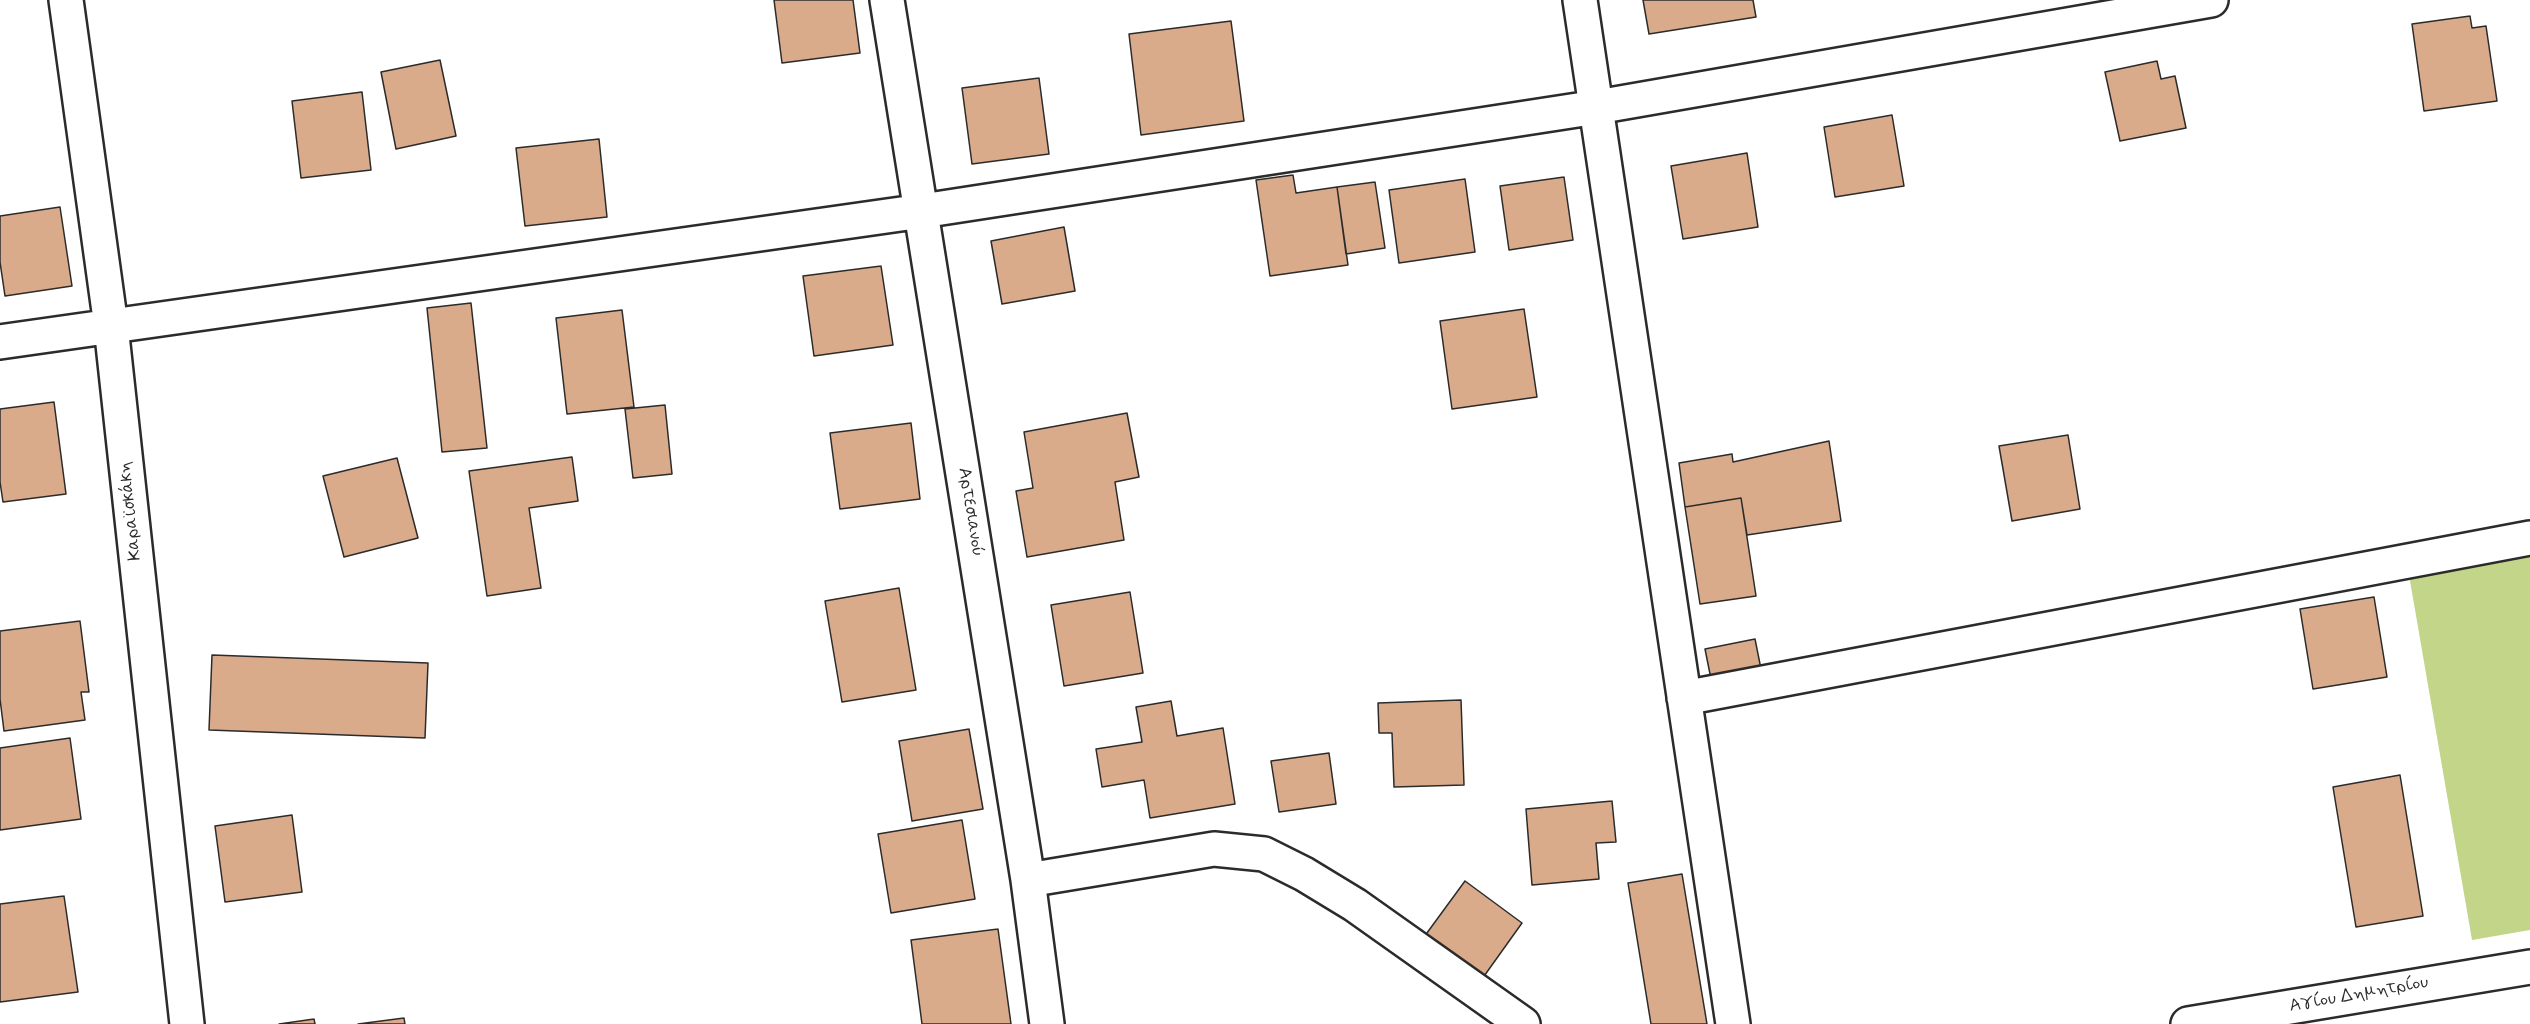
<!DOCTYPE html>
<html>
<head>
<meta charset="utf-8">
<style>
	body { margin:0 }
	canvas { display:block; background:#fff }
</style>
</head>
<body>
<canvas width="2530" height="1024"></canvas>
<script>
const ctx = document.querySelector('canvas').getContext('2d');
ctx.lineJoin = 'round';
function fillPath(path, color) { ctx.fillStyle = color; ctx.fill(path, 'evenodd'); }
const poly = rows => new Path2D(rows.map(r => 'M' + r).join(''));
function trace(path, color, width, dash) { ctx.strokeStyle = color; ctx.lineWidth = width; ctx.lineCap = dash ? 'butt' : 'round'; ctx.setLineDash(dash || []); ctx.stroke(path); }
function write(font, color, halo, rows, align = 'center') {
  ctx.font = font + ' Mynerve,sans-serif'; ctx.lineWidth = 4.5; ctx.setLineDash([]); ctx.textBaseline = 'middle'; ctx.strokeStyle = halo; ctx.fillStyle = color; for (const [text, x, y, turn = 0] of rows) {
    ctx.save(); ctx.translate(x, y); ctx.rotate((+turn || 0) * Math.PI / 180); ctx.textAlign = isNaN(turn) ? turn : align; if (halo) ctx.strokeText(text, 0, 0); ctx.fillText(text, 0, 0); ctx.restore();
  }
}
fillPath(poly([
	[2530,551,2530,930,2472,940,2409,575]
]), '#c3d589');
const building = poly([
	[774,0,853,0,860,53,782,63,774,0],
	[1643,0,1753,0,1756,17,1649,34,1643,0],
	[2470,16,2472,28,2486,26,2497,101,2424,111,2412,24,2470,16],
	[1231,21,1244,121,1141,135,1129,34,1231,21],
	[440,60,456,136,396,149,381,72,440,60],
	[2157,61,2161,79,2175,76,2186,128,2120,141,2105,72,2157,61],
	[1039,78,1049,154,972,164,962,88,1039,78],
	[362,92,371,170,301,178,292,101,362,92],
	[1892,115,1904,186,1835,197,1824,127,1892,115],
	[599,139,607,217,525,226,516,148,599,139],
	[1747,153,1758,227,1683,239,1671,166,1747,153],
	[1293,175,1296,193,1337,187,1348,265,1270,276,1256,180,1293,175],
	[1564,177,1573,240,1509,250,1500,186,1564,177],
	[1465,179,1475,252,1399,263,1389,190,1465,179],
	[1375,182,1385,248,1346,254,1337,187,1375,182],
	[60,207,72,286,5,296,0,262,0,216,60,207],
	[1064,227,1075,291,1002,304,991,241,1064,227],
	[881,266,893,345,814,356,803,276,881,266],
	[471,303,487,448,442,452,427,308,471,303],
	[1524,309,1537,397,1452,409,1440,321,1524,309],
	[622,310,634,407,567,414,556,318,622,310],
	[54,402,66,494,3,502,0,482,0,409,54,402],
	[665,405,672,474,633,478,625,409,665,405],
	[1127,413,1139,477,1115,482,1124,540,1027,557,1016,491,1033,488,1024,432,1127,413],
	[911,423,920,499,840,509,830,433,911,423],
	[2068,435,2080,509,2012,521,1999,446,2068,435],
	[1829,441,1841,521,1747,535,1741,498,1685,507,1679,463,1732,454,1733,462,1829,441],
	[572,457,578,501,529,508,541,588,487,596,469,471,572,457],
	[397,458,418,538,344,557,323,476,397,458],
	[1741,498,1756,596,1700,604,1685,507,1741,498],
	[899,588,916,690,842,702,825,601,899,588],
	[1130,592,1143,673,1064,686,1051,605,1130,592],
	[2374,597,2387,677,2313,689,2300,609,2374,597],
	[80,621,89,692,81,692,85,720,4,731,0,699,0,631,80,621],
	[1755,639,1761,669,1711,679,1705,649,1755,639],
	[212,655,428,663,425,738,209,730,212,655],
	[1461,700,1464,785,1394,787,1392,733,1379,733,1378,703,1461,700],
	[1171,701,1177,736,1223,728,1235,804,1150,818,1144,780,1102,787,1096,749,1142,742,1136,707,1171,701],
	[969,729,983,809,912,821,899,741,969,729],
	[70,738,81,819,0,830,0,748,70,738],
	[1329,753,1336,804,1279,812,1271,761,1329,753],
	[2400,775,2423,916,2356,927,2333,787,2400,775],
	[1612,801,1616,842,1596,843,1599,879,1532,885,1526,809,1612,801],
	[292,815,302,892,225,902,215,826,292,815],
	[962,820,975,899,891,913,878,834,962,820],
	[1682,874,1707,1024,1651,1024,1628,883,1682,874],
	[1465,881,1522,923,1482,979,1424,937,1465,881],
	[64,896,78,992,0,1002,0,904,64,896],
	[998,929,1011,1024,922,1024,911,940,998,929],
	[404,1018,405,1024,358,1024,404,1018],
	[314,1019,315,1024,279,1024,314,1019]
]);
fillPath(building, '#daab8b');
trace(building, '#2b2b2b', 1.5);
const minor = poly([
	[66,0,111,326,187,1024],
	[887,0,1028,880,1047,1024],
	[1580,0,1733,1024],
	[0,342,922,211,1597,107,2211,0],
	[1684,698,2530,538],
	[1028,880,1214,849,1264,854,1304,874,1355,905,1523,1024]
]);
const tertiary = poly([
	[2188,1024,2530,967]
]);
trace(minor, '#2b2b2b', 38);
trace(tertiary, '#2b2b2b', 38);
trace(minor, '#fff', 33);
trace(tertiary, '#fff', 33);
write('18px', '#2b2b2b', '#fff', [
	["Καραϊσκάκη",131,511,-96],
	["Αρτεσιανού",970,512,81],
	["Αγίου Δημητρίου",2359,995,-10]
]);
</script>
</body>
</html>
